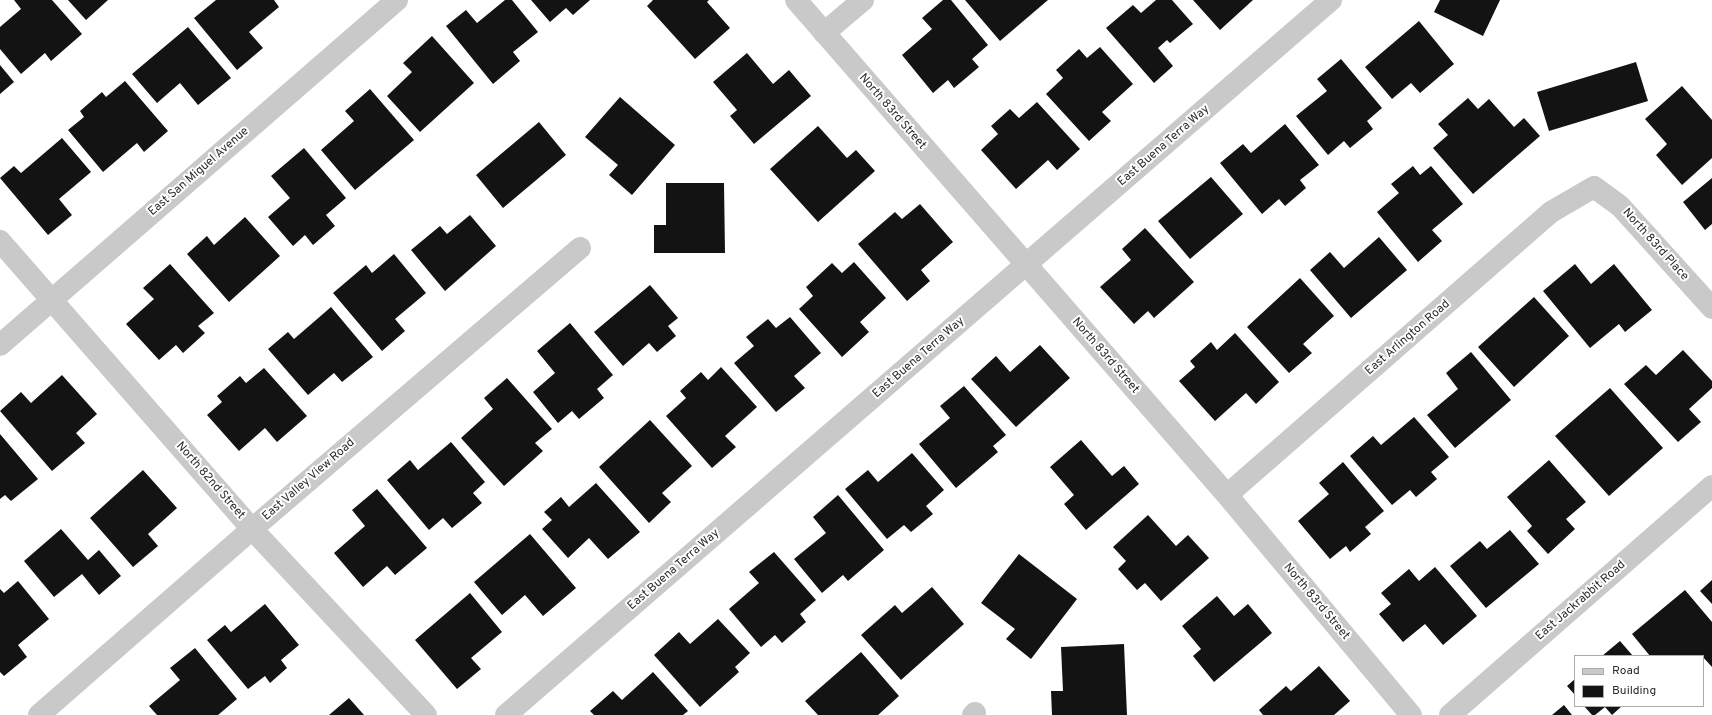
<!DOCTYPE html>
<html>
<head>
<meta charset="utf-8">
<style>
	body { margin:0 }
	#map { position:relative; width:1712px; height:715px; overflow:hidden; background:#fff; font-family:Overpass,sans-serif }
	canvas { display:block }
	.legend { position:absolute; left:1574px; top:655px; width:130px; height:52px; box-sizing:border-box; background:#fff; border:1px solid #ababab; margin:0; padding:5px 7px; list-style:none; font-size:12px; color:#2c2c2c }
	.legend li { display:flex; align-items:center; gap:8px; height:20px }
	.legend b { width:20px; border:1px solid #ababab }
</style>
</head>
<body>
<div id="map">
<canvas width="1712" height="715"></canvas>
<ul class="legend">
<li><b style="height:5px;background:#c9c9c9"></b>Road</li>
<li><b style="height:11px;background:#131313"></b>Building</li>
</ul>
</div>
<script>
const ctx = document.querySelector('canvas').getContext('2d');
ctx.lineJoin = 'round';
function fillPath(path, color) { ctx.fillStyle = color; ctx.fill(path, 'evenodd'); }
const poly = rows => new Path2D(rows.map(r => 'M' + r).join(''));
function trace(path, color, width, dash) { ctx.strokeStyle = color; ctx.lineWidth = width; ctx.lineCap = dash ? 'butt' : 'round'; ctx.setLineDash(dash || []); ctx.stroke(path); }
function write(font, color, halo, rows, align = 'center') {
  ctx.font = font + ' Overpass,sans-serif'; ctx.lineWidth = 4; ctx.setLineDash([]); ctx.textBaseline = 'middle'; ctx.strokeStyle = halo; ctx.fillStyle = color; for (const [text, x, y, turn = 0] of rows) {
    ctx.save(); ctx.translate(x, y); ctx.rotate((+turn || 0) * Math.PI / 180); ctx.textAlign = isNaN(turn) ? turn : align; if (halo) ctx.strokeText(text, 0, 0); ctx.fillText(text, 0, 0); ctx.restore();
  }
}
fillPath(poly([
	[14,0,52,0,82,34,51,61,45,53,21,74,0,49,0,27,21,9],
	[68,0,108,0,86,20],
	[216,0,274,0,279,7,249,32,263,48,237,70,194,18],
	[505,0,512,0,538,32,513,52,520,61,493,84,446,26,466,10,477,23],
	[531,0,590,0,573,15,566,8,550,22],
	[653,0,709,0,707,2,730,28,695,59,647,6],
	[943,0,951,0,988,45,972,59,979,67,954,88,948,80,933,93,902,55,932,29,922,18],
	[965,0,1048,0,1000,41],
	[1156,0,1172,0,1193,24,1170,43,1167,40,1158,48,1173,66,1154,83,1106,28,1133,5,1141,13],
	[1193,0,1253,0,1220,30],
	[1440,0,1500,0,1483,36,1434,12],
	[1419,21,1454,64,1420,93,1411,83,1392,99,1365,67],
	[188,27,231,78,198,105,180,83,157,103,132,74],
	[432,36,474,83,420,132,387,96,412,72,403,63],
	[1100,47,1133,84,1102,112,1111,121,1089,141,1046,94,1063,78,1056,70,1079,49,1087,58],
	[747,53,773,84,789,70,811,96,754,144,730,116,737,110,713,82],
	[1341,59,1382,108,1367,121,1373,129,1350,148,1344,141,1328,155,1296,116,1327,91,1317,79],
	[1636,62,1648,101,1549,131,1537,92],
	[0,65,14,82,0,94],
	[125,81,168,131,144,152,137,143,103,172,68,130,84,117,80,111,102,92,106,97],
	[1682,86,1712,120,1712,158,1682,185,1656,155,1667,144,1645,119],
	[370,89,414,140,355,190,321,150,354,121,345,111],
	[620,97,675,145,632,195,609,175,618,165,585,137],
	[1468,98,1478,109,1489,99,1514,127,1524,118,1540,136,1473,194,1433,148,1448,135,1438,124],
	[1037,102,1080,149,1057,170,1048,160,1016,189,981,150,998,134,991,126,1010,109,1019,118],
	[539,122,566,155,503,208,476,175],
	[1285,124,1319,165,1300,180,1306,188,1285,206,1279,199,1262,214,1220,163,1243,144,1251,153],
	[818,126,847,158,856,150,875,171,818,222,770,169],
	[62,138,91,172,59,199,72,215,48,235,0,178,14,166,21,173],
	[304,148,346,198,326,215,335,226,313,245,305,235,293,246,268,217,290,198,271,176],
	[1413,166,1420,175,1431,166,1463,204,1432,230,1442,241,1418,262,1377,212,1399,193,1391,184],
	[1211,177,1243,214,1190,259,1158,221],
	[1712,178,1712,224,1705,230,1683,202],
	[666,183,724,183,725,253,654,253,654,225,666,225],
	[920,204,953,242,921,270,930,281,907,301,858,244,895,212,902,219],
	[470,215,496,246,445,291,411,250,440,226,447,234],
	[245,217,280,256,229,302,187,254,207,236,214,245],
	[1145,228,1194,282,1154,318,1148,311,1134,324,1100,287,1131,260,1122,249],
	[1379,237,1407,270,1351,318,1310,270,1330,252,1344,268],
	[394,254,426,293,395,319,405,331,382,351,333,293,366,265,372,273],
	[854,262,886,298,860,322,869,332,842,357,799,309,813,296,806,287,832,263,842,273],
	[170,264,214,313,198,326,205,333,183,353,176,345,159,360,126,324,154,299,143,288],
	[1575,264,1591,284,1614,264,1652,310,1625,332,1619,324,1590,348,1543,291],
	[1300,278,1334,316,1303,344,1312,353,1289,373,1247,327],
	[650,285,678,318,668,326,676,336,657,352,649,343,623,366,594,332],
	[1534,297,1569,336,1514,387,1478,347],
	[331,307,373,357,342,382,334,373,308,395,268,349,288,332,294,339],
	[790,317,821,353,794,376,805,388,776,412,734,363,754,346,746,337,768,319,776,328],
	[570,323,613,375,597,389,604,398,579,419,572,411,558,423,533,392,555,373,537,351],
	[1235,333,1279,382,1256,404,1246,393,1215,421,1179,381,1195,367,1190,361,1211,342,1217,350],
	[1040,345,1070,378,1016,427,971,379,996,356,1010,372],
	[1683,350,1712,381,1712,388,1689,409,1701,422,1678,442,1624,384,1646,365,1656,375],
	[1471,352,1511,400,1455,448,1427,415,1458,389,1446,373],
	[721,367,757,407,725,436,736,447,712,468,666,416,686,398,680,391,701,372,708,380],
	[264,368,307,416,277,442,265,428,239,451,207,415,222,402,217,396,240,376,246,383],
	[62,375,97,414,76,433,85,443,52,471,0,411,21,392,31,403],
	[507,378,552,429,535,443,543,451,504,486,461,438,493,409,484,398],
	[964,386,1006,435,993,446,998,452,956,488,919,444,950,418,940,406],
	[1610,388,1663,448,1609,496,1555,436],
	[1414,417,1449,457,1431,472,1437,479,1416,497,1410,490,1392,505,1350,456,1373,436,1381,445],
	[650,420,692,466,662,493,671,502,649,523,599,467],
	[0,434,38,479,11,501,5,495,0,499],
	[1081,440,1112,476,1124,466,1139,484,1086,530,1064,504,1074,495,1050,467],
	[451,442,485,482,473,493,482,503,452,528,443,518,429,530,387,480,410,460,418,470],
	[912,453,944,490,926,506,933,514,911,532,904,525,887,539,845,489,868,470,878,482],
	[1549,460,1586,502,1566,519,1575,529,1548,554,1527,531,1532,526,1507,497],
	[1343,462,1384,511,1365,527,1371,534,1350,552,1346,546,1330,559,1298,521,1329,494,1319,483],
	[143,470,177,508,148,534,158,546,133,567,90,518],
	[596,483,640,532,608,559,589,538,568,558,542,529,552,520,544,512,561,497,569,507],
	[377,489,427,548,395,575,387,566,363,587,334,553,365,526,352,510],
	[838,495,884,550,848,581,843,575,822,593,794,559,826,533,813,517],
	[1148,515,1176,546,1188,535,1209,558,1161,601,1145,583,1137,590,1118,569,1126,561,1113,547],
	[61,529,88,560,99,550,121,576,99,595,82,574,54,597,24,561],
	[1510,530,1539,564,1486,608,1450,566,1480,541,1487,549],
	[530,534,576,588,543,616,525,595,502,615,474,582],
	[774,552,816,600,800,614,806,622,782,643,775,635,761,647,729,609,759,583,749,572],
	[1019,554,1077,599,1031,659,1006,639,1015,629,981,603],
	[1435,567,1477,616,1443,645,1425,624,1403,642,1379,614,1391,604,1381,593,1409,569,1419,581],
	[1712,580,1712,604,1700,591],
	[18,581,49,619,18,645,27,657,4,676,0,672,0,589,4,593],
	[932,587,964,624,901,680,861,635,895,605,902,613],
	[1685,590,1712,622,1712,667,1702,656,1650,656,1632,634],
	[470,593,502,632,471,658,481,669,457,689,415,640],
	[1217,596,1234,616,1248,604,1272,633,1214,682,1193,656,1201,649,1182,626],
	[265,604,299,645,281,660,287,668,270,683,265,676,248,689,207,640,225,625,231,632],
	[718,619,750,653,735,667,739,672,700,707,654,655,679,632,690,644],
	[1620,641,1633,656,1602,656],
	[1124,644,1127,715,1052,715,1051,691,1063,691,1061,647],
	[195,648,237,699,218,715,157,715,149,706,180,680,170,668],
	[861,652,899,696,878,715,818,715,805,701],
	[1319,666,1350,701,1334,715,1263,715,1259,710,1286,686,1291,691],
	[653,672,688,711,683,715,594,715,590,711,613,691,622,700],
	[1575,679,1575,695,1567,686],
	[349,698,364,715,329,715],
	[1564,705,1572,715,1552,715],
	[1584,706,1622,706,1612,715,1605,707,1595,715,1592,715]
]), '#131313');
trace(poly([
	[796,0,1227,495,1411,715],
	[824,33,863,0],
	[0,241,252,529,426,715],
	[0,345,397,0],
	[1227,495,1551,212,1594,187,1620,206,1712,308],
	[39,715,252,529,580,248],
	[506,715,1331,0],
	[973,715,975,713],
	[1450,715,1712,486]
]), '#c9c9c9', 22);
write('12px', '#2c2c2c', '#fff', [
	["North 83rd Street",892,112,49],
	["East Buena Terra Way",1164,146,-41],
	["East San Miguel Avenue",199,172,-41],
	["North 83rd Place",1655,245,48],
	["East Arlington Road",1408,338,-41],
	["North 83rd Street",1105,356,49],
	["East Buena Terra Way",919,358,-41],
	["East Valley View Road",309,480,-41],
	["North 82nd Street",210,481,49],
	["East Buena Terra Way",674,570,-41],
	["East Jackrabbit Road",1581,601,-41],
	["North 83rd Street",1316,602,50]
]);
</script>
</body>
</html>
